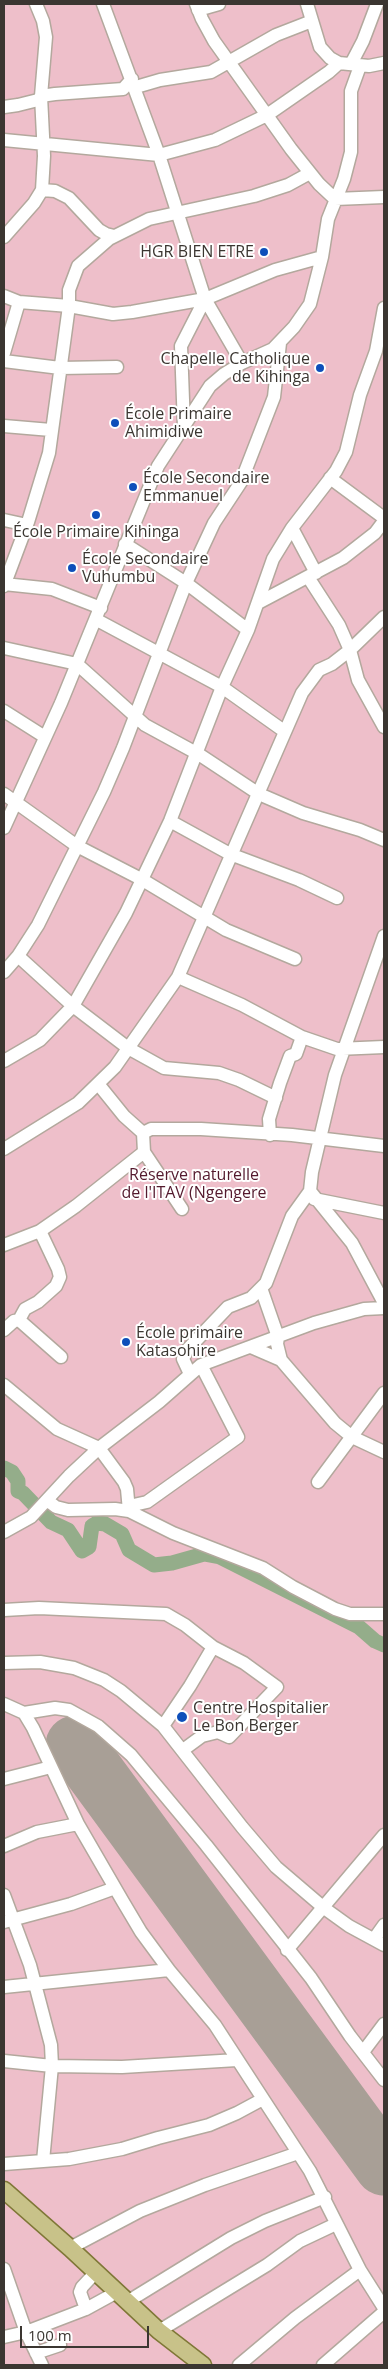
<!DOCTYPE html>
<html>
<head>
<meta charset="utf-8">
<style>
	body { margin:0 }
	#map { position:relative; width:388px; height:2369px; overflow:hidden; background:#fdf1e4; font-family:"Open Sans",sans-serif }
	canvas { display:block }
	.frame { position:absolute; inset:0; border:5px solid #3b3631; pointer-events:none }
	.scale { position:absolute; left:20px; top:2326px; width:129px; height:22px; box-sizing:border-box; border:2px solid #3b3631; border-top:0; padding-left:6px; font-size:15px; line-height:18px; white-space:nowrap; color:#3b3631; -webkit-text-stroke:4px #fff; paint-order:stroke }
</style>
</head>
<body>
<div id="map">
<canvas width="388" height="2369"></canvas>
<div class="frame"></div>
<div class="scale">100 m</div>
</div>
<script>
const ctx = document.querySelector('canvas').getContext('2d');
ctx.lineJoin = 'round';
function fillPath(path, color) { ctx.fillStyle = color; ctx.fill(path, 'evenodd'); }
const poly = rows => new Path2D(rows.map(r => 'M' + r).join(''));
function trace(path, color, width, dash) { ctx.strokeStyle = color; ctx.lineWidth = width; ctx.lineCap = dash ? 'butt' : 'round'; ctx.setLineDash(dash || []); ctx.stroke(path); }
function write(font, color, halo, rows, align = 'center') {
  ctx.font = font + ' "Open Sans",sans-serif'; ctx.lineWidth = 4; ctx.setLineDash([]); ctx.textBaseline = 'middle'; ctx.strokeStyle = halo; ctx.fillStyle = color; for (const [text, x, y, turn = 0] of rows) {
    ctx.save(); ctx.translate(x, y); ctx.rotate((+turn || 0) * Math.PI / 180); ctx.textAlign = isNaN(turn) ? turn : align; if (halo) ctx.strokeText(text, 0, 0); ctx.fillText(text, 0, 0); ctx.restore();
  }
}
fillPath(poly([
	[4,4,384,4,384,2365,4,2365]
]), '#eebfca');
trace(poly([
	[4,1468,12,1472,18,1481,18,1491,23,1493,51,1522,68,1530,82,1551,89,1547,92,1526,97,1523,105,1524,122,1534,129,1550,154,1565,172,1563,204,1554,220,1557,359,1627,375,1641,384,1645]
]), '#94ad8a', 15);
trace(poly([
	[75,1745,384,2166]
]), '#a89f96', 59);
const minor = poly([
	[103,4,159,155,205,299,242,363],
	[196,4,202,19,214,41,291,149,319,184,335,199,384,197],
	[307,4,320,47,330,58,339,63,369,66,384,63],
	[198,10,219,4],
	[351,64,363,41,377,4],
	[136,87,160,80,211,72,276,35,312,21],
	[4,107,18,105,38,100,41,96,55,94,123,89,132,79],
	[4,140,159,155,215,140,267,115,329,72,339,63],
	[42,190,55,191,69,198,99,230,106,234,114,236],
	[4,237,34,203,42,190,44,156,41,96,46,37,43,21,36,4],
	[4,296,19,302,69,306,113,314,132,312,205,299,275,270,322,257],
	[4,353,19,302],
	[4,361,60,368,117,367],
	[4,426,51,430],
	[184,427,181,346,205,299],
	[330,478,384,518],
	[4,520,27,525],
	[292,528,316,573],
	[125,544,186,583,248,630],
	[308,577,339,625,350,650,358,680,384,727],
	[4,584,52,589,101,608],
	[4,586,28,522,49,453,69,306,69,290,78,266,109,239,149,219,254,196,288,185,310,173],
	[258,603,343,558,375,533,384,521],
	[97,620,222,687,284,731],
	[4,648,77,664,145,725,200,755,259,794,303,813,360,830,384,840],
	[4,711,45,737],
	[4,794,77,846,141,879,226,930,295,959],
	[170,821,230,854,299,880,337,898],
	[4,828,61,703,158,466,210,386,224,374,242,363,273,349,294,327,310,304,322,257,328,219,344,179,351,152,351,91,360,66],
	[384,936,335,1075,312,1172,310,1191,352,1243,384,1303],
	[18,956,73,1006,128,1048,164,1068,219,1073,239,1080,276,1098],
	[4,972,18,956,38,925,104,792,123,748,186,583,214,523,241,482,274,397,280,343],
	[178,977,242,1005,302,1037,337,1049,384,1047],
	[4,1061,40,1040,73,1006,126,913,170,821,222,687,248,630,273,559,292,528,336,471,346,452,360,395,376,351,384,308],
	[99,1085,124,1116,143,1133],
	[143,1133,151,1129,201,1129,292,1135,384,1146],
	[270,1135,269,1119,280,1083,290,1056,296,1054,302,1037],
	[4,1149,78,1103,115,1067,178,977,302,693,319,670,332,664,350,650,384,617],
	[144,1152,182,1209],
	[314,1199,384,1213],
	[4,1245,40,1231,76,1206,144,1152,143,1133],
	[261,1288,278,1337,277,1344,281,1360],
	[19,1320,61,1357],
	[4,1330,14,1321,19,1320,25,1309,38,1302,56,1286,60,1277,58,1269,40,1231],
	[251,1347,281,1360,335,1423,352,1437,384,1452],
	[190,1374,183,1359,187,1350,228,1307,251,1298,266,1283,292,1216,310,1191],
	[4,1385,57,1429,99,1448,124,1482,127,1489,129,1511],
	[318,1482,384,1393],
	[48,1501,56,1507,68,1510,115,1509,129,1511,173,1533,263,1568,293,1587,335,1609,350,1614,384,1614],
	[129,1506,147,1502,238,1437,201,1365],
	[4,1532,31,1517,69,1476,99,1448,159,1402,201,1365,314,1323,364,1309,384,1308],
	[4,1610,39,1608,166,1614,185,1625,213,1647,244,1663,277,1687,229,1737,218,1732,202,1736,183,1750],
	[4,1663,40,1662,74,1668,104,1680,121,1691,163,1726,242,1827,276,1867,324,1908,349,1926,384,1945],
	[4,1704,24,1713,33,1728,78,1824,122,1900,141,1932,169,1970,215,2025,310,2171,360,2270,384,2308],
	[24,1713,55,1708,69,1710,98,1726,131,1755,206,1845,311,1978,350,2036,384,2080],
	[163,1726,190,1686,213,1647],
	[4,1779,51,1767],
	[4,1846,37,1832,78,1824],
	[4,1895,30,1965,51,2045,52,2066,43,2161],
	[4,1922,71,1904,115,1888],
	[374,1939,384,1925],
	[287,1950,384,1835],
	[4,1987,169,1970],
	[363,2052,384,2024],
	[4,2061,52,2066,122,2067,237,2060],
	[4,2164,69,2159,122,2149,158,2138,209,2125,237,2113,263,2099],
	[70,2248,140,2211,205,2185,298,2153],
	[4,2269,26,2332,42,2365],
	[127,2302,231,2238,265,2221,325,2197],
	[86,2309,80,2292,82,2287,96,2272],
	[159,2331,267,2265,300,2241,336,2224],
	[4,2337,26,2332,86,2309,117,2292],
	[36,2353,60,2345],
	[239,2365,295,2318,360,2270],
	[323,2365,384,2312]
]);
const major = poly([
	[4,2190,70,2248,159,2331,203,2365]
]);
trace(minor, '#b3a89d', 15);
trace(major, '#7f7737', 19);
trace(minor, '#fff', 12);
trace(major, '#c8c289', 16);
for (const [x, y, r, color] of [
	[264,252,5,"#0e4fba"],
	[320,368,5,"#0e4fba"],
	[115,423,5,"#0e4fba"],
	[133,487,5,"#0e4fba"],
	[96,515,5,"#0e4fba"],
	[72,568,5,"#0e4fba"],
	[126,1342,5,"#0e4fba"],
	[182,1717,6,"#0e4fba"]
]) { const dot = new Path2D(); dot.arc(x, y, r, 0, 2 * Math.PI); ctx.fillStyle = color; ctx.fill(dot); trace(dot, '#fff', 2); }
write('16px', '#3b3631', '#fff', [
	["HGR BIEN ETRE",254,252,"right"],
	["Chapelle Catholique",310,359,"right"],
	["de Kihinga",310,377,"right"],
	["École Primaire",125,414],
	["Ahimidiwe",125,432],
	["École Secondaire",143,478],
	["Emmanuel",143,496],
	["École Primaire Kihinga",96,532,"center"],
	["École Secondaire",82,559],
	["Vuhumbu",82,577],
	["École primaire",136,1333],
	["Katasohire",136,1351],
	["Centre Hospitalier",193,1708],
	["Le Bon Berger",193,1726]
], 'left');
write('16px', '#541a2e', '#fff', [
	["Réserve naturelle",194,1175],
	["de l'ITAV (Ngengere",194,1193]
]);
</script>
</body>
</html>
